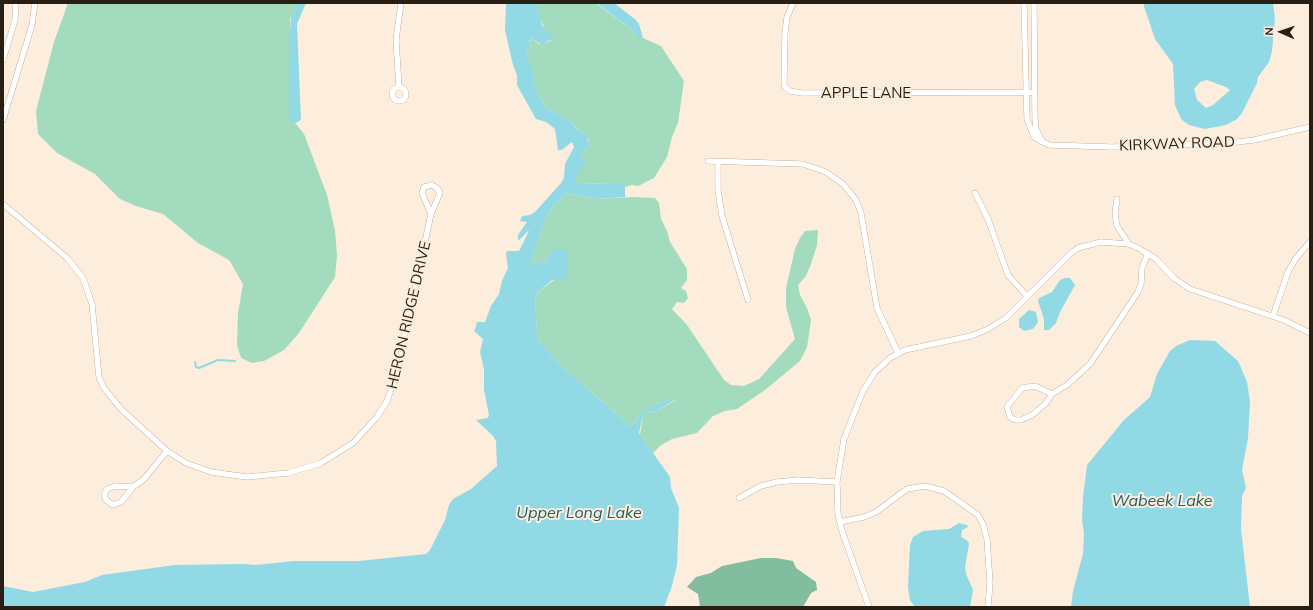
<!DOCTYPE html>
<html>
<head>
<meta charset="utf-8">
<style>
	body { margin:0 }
	#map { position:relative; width:1313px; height:610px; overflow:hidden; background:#fceddc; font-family:Mulish,sans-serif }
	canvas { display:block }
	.frame { position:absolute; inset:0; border:4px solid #281f14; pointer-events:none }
	.north { position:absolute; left:1261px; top:12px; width:40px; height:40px; -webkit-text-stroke:3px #fceddc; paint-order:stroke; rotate:272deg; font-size:11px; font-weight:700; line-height:16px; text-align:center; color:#281f14 }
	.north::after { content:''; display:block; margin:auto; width:14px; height:18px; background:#281f14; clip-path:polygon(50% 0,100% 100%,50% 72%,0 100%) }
</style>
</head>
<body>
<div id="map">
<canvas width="1313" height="610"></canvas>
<div class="frame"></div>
<div class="north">N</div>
</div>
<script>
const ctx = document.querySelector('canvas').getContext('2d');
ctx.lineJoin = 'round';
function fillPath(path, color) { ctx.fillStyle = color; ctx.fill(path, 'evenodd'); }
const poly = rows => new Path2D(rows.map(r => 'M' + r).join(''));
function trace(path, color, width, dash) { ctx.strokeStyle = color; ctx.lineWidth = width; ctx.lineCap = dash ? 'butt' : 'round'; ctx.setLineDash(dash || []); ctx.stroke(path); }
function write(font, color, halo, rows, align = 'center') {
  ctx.font = font + ' Mulish,sans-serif'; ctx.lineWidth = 4; ctx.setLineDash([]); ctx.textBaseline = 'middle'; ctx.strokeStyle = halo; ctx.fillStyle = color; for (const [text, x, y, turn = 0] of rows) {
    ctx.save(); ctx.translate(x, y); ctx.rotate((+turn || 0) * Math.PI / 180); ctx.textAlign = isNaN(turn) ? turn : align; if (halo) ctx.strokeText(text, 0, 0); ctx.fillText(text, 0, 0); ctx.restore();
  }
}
fillPath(poly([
	[68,3,298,3,290,19,290,105,294,124,296,124,304,134,327,195,335,231,337,255,335,277,299,333,284,350,264,361,252,363,241,358,237,345,238,313,243,284,229,260,198,243,163,214,136,206,120,199,95,174,57,153,38,134,36,111,54,42],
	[536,3,596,3,631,29,638,38,643,38,661,46,684,81,678,123,672,137,667,157,654,178,638,186,632,185,625,187,616,183,575,184,575,176,583,160,581,154,589,146,589,141,568,119,546,108,535,88,526,53,529,49,529,42,532,39,539,44,551,41,539,17],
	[567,193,598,199,633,197,655,198,659,203,661,219,667,231,670,242,687,269,687,280,681,288,686,291,688,298,684,303,677,302,672,309,687,325,724,380,731,385,744,386,759,379,795,339,786,307,786,288,795,249,800,238,805,231,818,230,817,245,811,264,806,276,798,285,800,295,807,308,811,320,807,347,800,361,765,390,737,409,725,411,713,416,697,433,672,439,660,446,653,453,640,435,643,415,651,411,655,412,676,400,661,402,650,408,640,414,635,423,630,426,556,361,539,340,537,334,535,300,537,293,567,270,568,258,549,255,547,261,531,266,530,264,546,217,553,206]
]), '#a3dbbe');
fillPath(poly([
	[761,558,776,558,793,561,796,568,816,582,817,590,811,593,803,607,700,607,698,594,687,587,696,577,711,573,722,566]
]), '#83bda0');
fillPath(poly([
	[298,3,306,3,297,24,301,120,294,124,290,119,290,32,291,17],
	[536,3,542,25,553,39,541,44,532,39,529,41,529,49,526,53,532,69,535,88,546,108,568,119,578,130,584,133,589,143,589,146,581,154,584,162,582,169,576,175,575,184,618,183,625,187,625,197,598,199,567,193,553,206,546,217,530,265,547,261,549,255,555,250,564,249,568,255,568,277,567,279,552,280,537,293,535,300,537,334,539,340,556,361,630,426,635,423,640,414,650,408,661,402,676,399,655,412,651,411,643,415,639,433,670,477,671,488,679,508,677,565,672,586,664,607,3,607,3,586,33,592,85,582,102,575,175,565,244,564,256,565,294,561,359,561,426,554,430,550,445,520,449,505,453,499,471,489,497,466,496,441,493,436,476,420,488,418,489,415,484,390,484,369,480,352,483,339,474,331,475,329,477,322,485,322,491,306,499,294,502,281,508,268,506,254,507,251,519,251,527,235,529,230,518,241,518,235,527,222,520,221,522,216,530,215,535,212,561,183,564,178,565,164,574,147,572,142,562,150,558,150,555,129,546,122,536,119,517,85,517,75,513,65,505,30,506,4],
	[597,3,614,3,636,20,639,24,643,38,638,38,631,29],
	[1143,3,1273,3,1275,18,1272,51,1269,62,1258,77,1257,83,1242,113,1237,119,1226,125,1205,129,1189,125,1181,119,1175,105,1173,64,1155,39],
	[1207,80,1226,87,1230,90,1213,105,1206,108,1197,100,1194,89,1200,82],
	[1065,278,1070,278,1075,285,1060,312,1056,323,1049,330,1044,330,1044,319,1038,301,1039,298,1052,292,1060,280],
	[1029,310,1036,312,1038,322,1033,329,1024,331,1019,327,1019,319],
	[1190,340,1215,341,1238,361,1247,382,1250,402,1248,438,1242,470,1246,488,1242,496,1241,529,1250,607,1071,607,1073,591,1083,554,1084,533,1082,520,1083,497,1087,465,1124,420,1150,397,1157,374,1170,351,1176,346],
	[959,523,967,525,968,527,962,530,961,537,968,541,969,544,965,567,966,574,973,590,970,607,915,607,910,600,908,588,910,545,913,537,923,531,949,529]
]), '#91d9e5');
trace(poly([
	[195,362,196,367,199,368,218,360,235,361]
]), '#91d9e5', 2);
const minor = poly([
	[793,3,787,17,785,33,784,84,785,87,790,91,802,93,1034,92],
	[1024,3,1027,119,1034,137,1049,145,1112,147,1229,143,1254,140,1310,127],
	[1034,3,1035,119,1036,129,1042,142],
	[3,60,15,20,16,3],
	'392 94a7 7 0 1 1 14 0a7 7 0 1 1-14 0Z',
	[399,87,396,40,401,3],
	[3,120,32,25,35,3],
	[708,161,803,164,826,172,843,184,856,200,861,213,877,308,898,353],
	[718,162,718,190,722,216,748,300],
	[432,185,437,188,440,193,431,214,422,193,424,187,432,185],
	[975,193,988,219,1008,275,1027,296],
	[1117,199,1115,213,1117,226,1129,244],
	[3,204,67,258,83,278,92,304,99,377,104,388,121,409,167,451,186,463,211,472,247,477,288,473,321,463,353,443,377,417,387,401,396,376,431,214],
	[1273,316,1288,272,1296,258,1310,242],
	[1052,394,1035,386,1022,388,1007,407,1010,417,1015,420,1021,420,1032,415,1046,403,1052,394,1067,385,1090,364,1138,292,1141,284,1142,268,1148,253],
	[115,486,133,487,121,502,113,505,106,500,104,495,107,489,115,486],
	[133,487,144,479,167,451],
	[739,498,761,486,777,482,798,480,837,482],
	[840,522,864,517,876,512,907,489,925,486,944,491,978,515,983,524,987,539,990,583,988,607],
	[869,607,842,531,838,514,837,482,844,439,863,391,875,372,890,358,905,350,971,336,988,329,1006,318,1070,254,1078,248,1101,242,1129,244,1138,248,1156,259,1175,279,1190,289,1284,320,1310,333]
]);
trace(minor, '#a69074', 6);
trace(minor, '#fff', 5.5);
write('15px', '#281f14', '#fceddc', [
	["APPLE LANE",866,93],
	["KIRKWAY ROAD",1177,144,-2],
	["HERON RIDGE DRIVE",409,315,-77]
]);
write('italic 16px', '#225e67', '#fceddc', [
	["Wabeek Lake",1162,501],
	["Upper Long Lake",579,513]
]);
</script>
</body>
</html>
